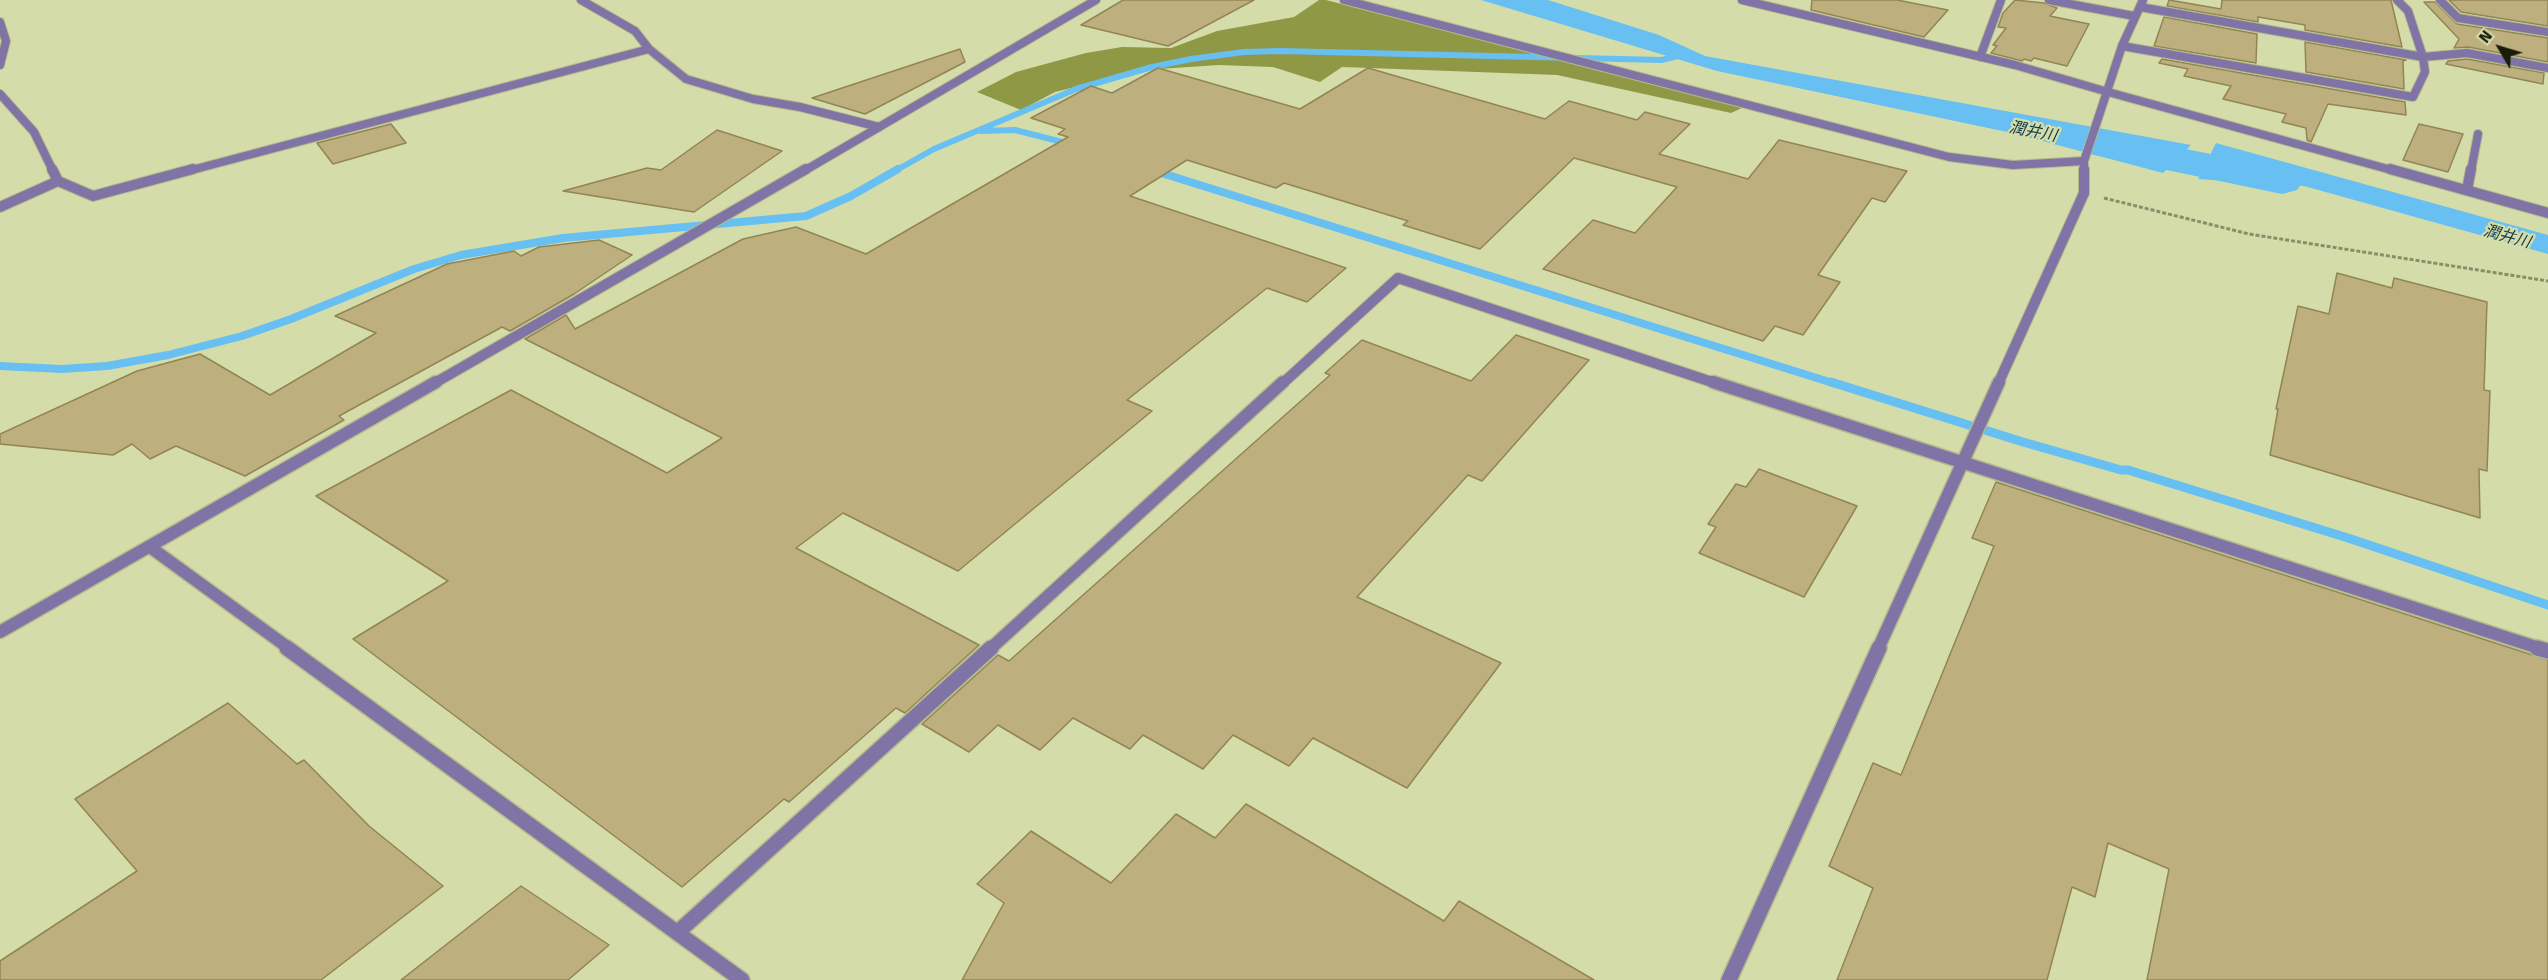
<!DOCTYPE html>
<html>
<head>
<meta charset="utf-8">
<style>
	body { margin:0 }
	#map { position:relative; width:2548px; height:980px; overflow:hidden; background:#d4dda9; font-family:"Fira Sans",sans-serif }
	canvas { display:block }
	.north { position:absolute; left:2470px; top:18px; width:60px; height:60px; -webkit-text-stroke:4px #d4dda9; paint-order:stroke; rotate:308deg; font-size:16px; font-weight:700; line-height:24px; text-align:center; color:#1a1c09 }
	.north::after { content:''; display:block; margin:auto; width:21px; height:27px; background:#1a1c09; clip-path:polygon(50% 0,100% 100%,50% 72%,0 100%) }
</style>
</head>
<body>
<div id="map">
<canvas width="2548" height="980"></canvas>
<div class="north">N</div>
</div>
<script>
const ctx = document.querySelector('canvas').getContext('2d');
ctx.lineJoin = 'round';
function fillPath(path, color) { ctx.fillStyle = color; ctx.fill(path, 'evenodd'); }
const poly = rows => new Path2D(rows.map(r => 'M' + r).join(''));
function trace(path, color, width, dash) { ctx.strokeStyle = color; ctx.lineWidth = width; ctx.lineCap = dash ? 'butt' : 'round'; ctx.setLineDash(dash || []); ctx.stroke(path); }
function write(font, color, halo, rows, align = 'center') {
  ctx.font = font + ' "Fira Sans","Noto Sans JP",sans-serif'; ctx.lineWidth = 4.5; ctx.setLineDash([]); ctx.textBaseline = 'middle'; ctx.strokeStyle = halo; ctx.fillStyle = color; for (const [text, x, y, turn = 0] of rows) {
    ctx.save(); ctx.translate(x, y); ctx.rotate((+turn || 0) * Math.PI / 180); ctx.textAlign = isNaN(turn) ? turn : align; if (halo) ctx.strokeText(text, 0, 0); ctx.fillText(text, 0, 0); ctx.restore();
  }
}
fillPath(poly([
	[1319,0,1326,0,1744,107,1731,113,1557,75,1342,67,1320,82,1273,67,1219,65,1143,70,1055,92,1021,110,977,92,1016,72,1086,53,1122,47,1171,48,1217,31,1294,17]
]), '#8f9945');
fillPath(poly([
	[1481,0,1548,0,1659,35,1705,56,2191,145,2163,173,2012,133,1717,71],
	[2216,143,2548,235,2548,254,2304,186,2198,179]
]), '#68bff1');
trace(poly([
	[981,131,1015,130,1070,144],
	[895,171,934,149,1076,89,1152,67,1191,59,1244,52,1280,51,1662,60,1681,55]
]), '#68bff1', 6);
trace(poly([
	[1155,171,1836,384],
	[0,366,62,369,107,366,168,355,242,336,291,319,414,269,461,255,563,238,806,216,851,196,898,169]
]), '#68bff1', 8);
trace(poly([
	[1831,382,2023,442,2121,470,2128,470,2348,538,2548,605]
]), '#68bff1', 9);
fillPath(poly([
	[2099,132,2282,168,2297,172,2303,181,2297,190,2282,194,2085,153,2079,144,2085,135,2099,132]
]), '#68bff1');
const building = poly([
	[1123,0,1254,0,1168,46,1081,25,1123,0],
	[1812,0,1897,0,1948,10,1924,37,1811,10,1812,0],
	[2015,0,2044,3,2057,8,2050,16,2089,24,2067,66,2034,58,2031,61,2024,59,2022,61,1991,53,1997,46,1993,45,2006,28,1998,27,2003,13,2015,0],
	[2169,0,2221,9,2222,0,2391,0,2402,47,2305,30,2305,25,2258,17,2258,22,2167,6,2169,0],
	[2449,0,2548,0,2548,26,2461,12,2449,0],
	[2424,2,2435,2,2457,24,2548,38,2548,62,2468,47,2454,48,2459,39,2424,2],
	[2164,17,2257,34,2256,63,2154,46,2164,17],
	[2305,42,2406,60,2403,61,2404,89,2306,72,2305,42],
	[960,49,965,62,865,114,812,98,960,49],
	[2162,59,2405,102,2406,115,2328,104,2311,142,2307,140,2306,128,2282,122,2286,114,2223,99,2231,86,2184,76,2188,69,2159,63,2162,59],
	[2467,59,2544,73,2543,84,2446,64,2448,61,2467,59],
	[1158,68,1300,109,1368,68,1545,119,1569,101,1637,120,1645,112,1690,124,1659,154,1748,179,1779,140,1907,171,1885,202,1872,198,1818,275,1840,282,1803,335,1775,326,1763,341,1543,269,1593,220,1635,233,1677,187,1574,158,1480,249,1403,225,1408,221,1284,183,1276,188,1187,160,1130,196,1346,268,1307,302,1267,288,1127,400,1152,411,958,571,843,513,796,548,979,645,905,713,896,708,789,802,784,799,682,887,353,639,448,581,316,496,511,390,667,473,722,438,525,339,566,315,575,329,743,239,796,227,866,254,1068,137,1058,134,1065,129,1031,118,1091,86,1112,93,1158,68],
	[391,124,406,143,333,164,317,143,391,124],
	[2419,124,2463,134,2448,172,2403,160,2419,124],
	[717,130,782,151,694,212,563,191,647,168,661,170,717,130],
	[599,240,632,255,574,294,510,331,502,327,339,416,344,420,245,476,176,446,150,459,132,444,113,455,0,444,0,434,137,371,200,354,270,395,376,333,335,316,447,264,514,251,521,256,539,247,599,240],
	[2337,273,2392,288,2394,278,2487,302,2484,390,2490,391,2487,471,2479,469,2480,518,2270,455,2278,409,2276,409,2298,306,2329,314,2337,273],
	[1516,335,1589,360,1482,481,1468,475,1357,597,1501,663,1407,788,1313,738,1289,766,1233,735,1203,769,1143,735,1130,749,1073,718,1040,750,998,725,969,752,922,724,998,655,1009,661,1330,375,1325,373,1362,340,1471,381,1516,335],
	[1759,469,1857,506,1804,597,1699,553,1716,527,1708,524,1736,484,1746,487,1759,469],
	[1996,482,2548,660,2548,980,2147,980,2169,869,2108,843,2095,897,2072,887,2047,980,1837,980,1873,888,1829,866,1873,763,1901,775,1994,546,1972,538,1996,482],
	[228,703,297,764,304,760,369,826,443,886,321,980,0,980,0,961,137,871,75,799,228,703],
	[1246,804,1444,921,1459,901,1594,980,962,980,1004,903,977,884,1031,831,1111,883,1176,814,1215,838,1246,804],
	[521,886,609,945,568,980,401,980,521,886]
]);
fillPath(building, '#bdb07e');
trace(building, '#928554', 1.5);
const serviceFar3 = poly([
	[2440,0,2458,18,2548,32]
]);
const serviceFar2 = poly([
	[1282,384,1398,278,1718,384],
	[1998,384,2084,193]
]);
const serviceFar1 = poly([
	[1713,382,2542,649],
	[150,547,290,649],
	[990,649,1283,382],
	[1878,649,1999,382]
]);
const service = poly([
	[287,648,742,980],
	[2537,648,2548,651],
	[678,932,991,648],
	[1729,980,1879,648]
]);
const minorFar1 = poly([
	[581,0,635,31,649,49,686,79,753,99,800,107,879,127],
	[1742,0,2015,65,2108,92],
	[2049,0,2134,16],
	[2140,7,2423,57,2408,11,2397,0],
	[0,22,6,41,0,65],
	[2122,46,2413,97,2425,72,2423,57,2467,53,2548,68],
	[1980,57,2001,0],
	[0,94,34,132,53,171],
	[2084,161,2084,171],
	[188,171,649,49],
	[2471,171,2478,134]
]);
const minor = poly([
	[52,169,58,181,93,196,193,169],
	[2084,169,2084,193],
	[2467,190,2471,169],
	[0,207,58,181]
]);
const tertiaryFar2 = poly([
	[1344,0,1949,157,2013,165,2084,161,2122,46,2143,0],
	[2108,92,2395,171],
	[804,171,1096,0]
]);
const tertiaryFar1 = poly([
	[2390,169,2548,213],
	[433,384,806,169]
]);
const tertiary = poly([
	[0,632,436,382]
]);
trace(serviceFar3, '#b3ba8c', 10);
trace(serviceFar2, '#b3ba8c', 12);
trace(serviceFar1, '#b3ba8c', 15);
trace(service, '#b3ba8c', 18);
trace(minorFar1, '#b3ba8c', 10);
trace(minor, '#b3ba8c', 12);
trace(tertiaryFar2, '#b3ba8c', 10);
trace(tertiaryFar1, '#b3ba8c', 12);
trace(tertiary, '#b3ba8c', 15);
trace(poly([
	[2104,198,2249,234,2548,281]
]), '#888e68', 3, [4, 2]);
trace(serviceFar3, '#8073a5', 8);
trace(serviceFar2, '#8073a5', 10);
trace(serviceFar1, '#8073a5', 12);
trace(service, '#8073a5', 15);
trace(minorFar1, '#8073a5', 8);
trace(minor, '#8073a5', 10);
trace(tertiaryFar2, '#8073a5', 8);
trace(tertiaryFar1, '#8073a5', 10);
trace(tertiary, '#8073a5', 12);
write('italic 16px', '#12384c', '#d4dda9', [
	["潤井川",2033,132,11],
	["潤井川",2507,237,15]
]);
</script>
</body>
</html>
